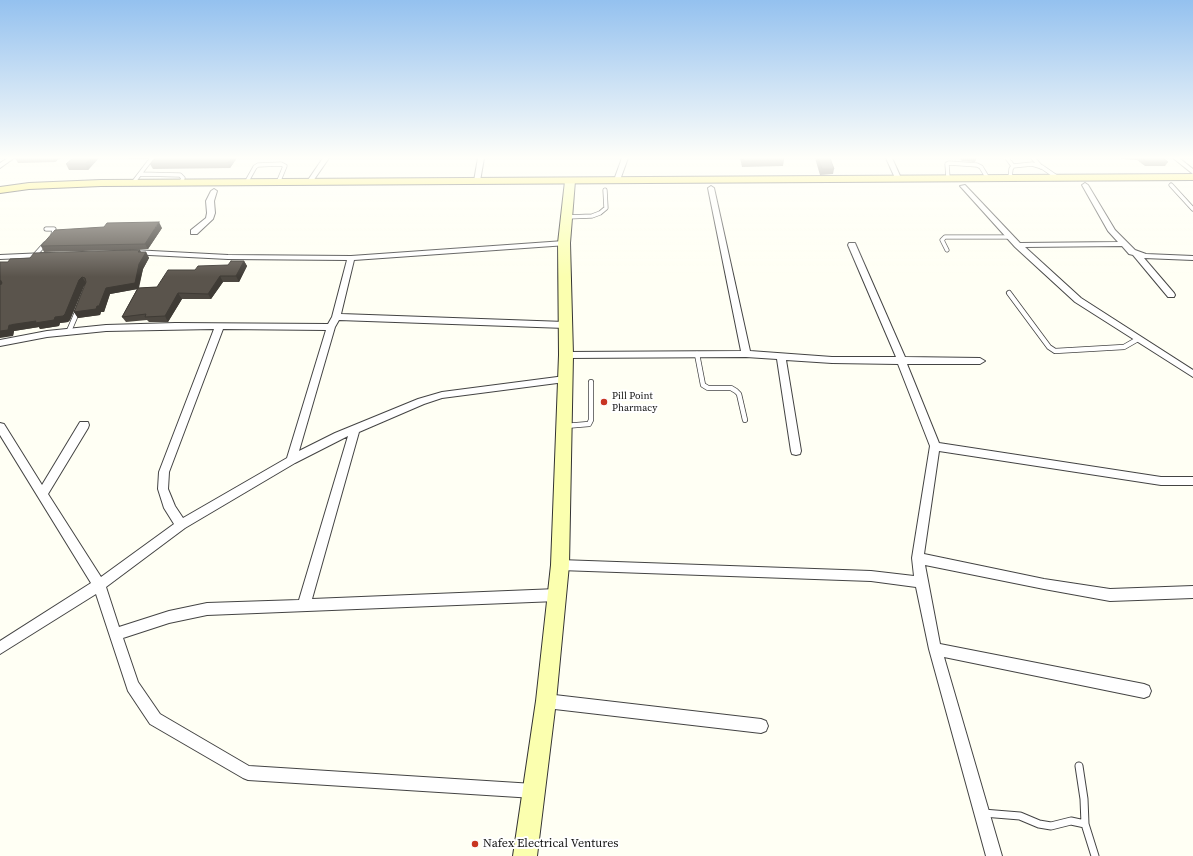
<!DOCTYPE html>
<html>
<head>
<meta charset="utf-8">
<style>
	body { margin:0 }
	canvas { display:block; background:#fffff4 }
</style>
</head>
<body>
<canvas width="1193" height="856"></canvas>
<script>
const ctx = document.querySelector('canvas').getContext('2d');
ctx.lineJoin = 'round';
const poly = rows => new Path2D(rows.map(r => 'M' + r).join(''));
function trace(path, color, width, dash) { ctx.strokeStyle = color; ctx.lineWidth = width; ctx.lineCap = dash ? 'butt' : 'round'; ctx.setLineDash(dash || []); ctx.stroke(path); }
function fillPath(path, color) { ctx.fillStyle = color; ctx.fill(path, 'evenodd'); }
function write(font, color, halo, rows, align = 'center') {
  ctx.font = font + ' "Source Serif 4",serif'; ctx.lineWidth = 4; ctx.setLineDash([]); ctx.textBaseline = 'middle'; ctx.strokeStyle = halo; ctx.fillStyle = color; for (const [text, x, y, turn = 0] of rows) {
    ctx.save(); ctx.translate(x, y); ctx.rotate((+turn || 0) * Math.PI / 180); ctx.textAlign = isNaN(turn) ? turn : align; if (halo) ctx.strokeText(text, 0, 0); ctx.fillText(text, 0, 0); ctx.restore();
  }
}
const laneFar2 = poly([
	[1007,158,1013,166],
	[1033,158,1041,167],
	[140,174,180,175,183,178,181,183],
	[948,178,947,164,949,163,977,165,981,167,987,177],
	[1010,178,1011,169,1013,166,1032,164,1042,167,1058,178],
	[133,183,152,158],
	[246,183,255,167,258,165,281,164,285,166,278,183],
	[1171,185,1193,209],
	[567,217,592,216,600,213,606,208,605,190],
	[46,229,54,229,53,235],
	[947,250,942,240,945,237,1011,237],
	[35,255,45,244]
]);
const laneFar1 = poly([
	[1009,293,1049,347,1055,351,1124,347,1138,339],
	[69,331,78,310],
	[697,354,703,385,708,388,731,388,736,391,739,394,745,420],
	[565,426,589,424,591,420,591,382]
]);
const lane = poly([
	[1079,766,1084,799,1085,824],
	[983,813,1020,816,1039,824,1051,826,1071,821,1085,824,1095,856]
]);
const street = poly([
	[8,158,14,158,0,168,0,163,8,158],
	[323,158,329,158,311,184,307,184,306,183,323,158],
	[478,158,484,158,480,181,477,183,474,181,478,158],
	[622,158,628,158,620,180,615,181,614,180,622,158],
	[886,158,892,158,901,178,900,179,895,178,886,158],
	[1173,158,1179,158,1193,169,1193,174,1173,158],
	[1085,183,1088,185,1115,230,1135,250,1146,254,1193,256,1193,260,1144,258,1174,293,1175,295,1174,297,1168,297,1133,255,1129,254,1122,246,1025,247,1081,298,1193,370,1193,377,1075,302,1015,247,960,186,965,185,1020,243,1118,242,1108,231,1082,185,1085,183],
	[711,186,714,188,750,351,832,357,896,357,848,245,849,243,855,243,905,357,980,358,985,361,980,364,907,364,939,443,1161,477,1193,477,1193,485,1161,485,939,451,924,554,1044,579,1110,589,1193,586,1193,598,1110,601,1044,589,925,565,940,644,1144,684,1149,686,1151,691,1149,696,1144,698,944,657,1002,856,986,856,929,649,916,587,871,581,560,570,556,569,554,565,556,561,560,560,871,571,914,576,912,558,930,446,898,364,832,363,786,360,801,451,800,454,796,455,792,454,791,451,777,359,746,357,566,358,561,355,566,352,741,351,708,188,711,186],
	[214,189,217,191,214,201,215,213,213,219,197,234,191,234,191,230,206,218,207,213,206,201,211,191,214,189],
	[564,241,568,243,567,245,354,260,341,314,565,322,569,325,565,328,339,320,335,327,299,451,335,433,418,399,442,392,565,376,568,377,570,379,568,381,565,382,442,398,424,404,359,432,312,599,557,589,561,591,563,595,561,599,557,601,207,615,169,623,123,638,138,682,160,714,249,766,534,784,539,786,541,791,539,796,534,798,248,780,243,778,150,724,128,691,96,594,0,654,0,641,91,583,0,435,0,423,4,424,42,485,80,422,88,422,89,425,88,428,48,494,101,577,174,524,164,508,158,489,159,472,214,329,106,331,47,337,0,346,0,340,47,331,106,325,175,323,328,324,332,317,347,260,228,259,130,254,130,250,133,250,228,255,351,256,564,241],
	[223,329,326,330,287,458,183,518,175,506,168,489,169,472,223,329],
	[348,436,299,600,207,603,169,611,119,627,106,587,185,528,295,463,348,436],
	[45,253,48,253,48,257,0,259,0,255,45,253],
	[546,694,761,719,766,721,768,726,766,731,761,733,546,708,541,706,539,701,541,696,546,694]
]);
const secondary = poly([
	[570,178,575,181,570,243,573,355,569,565,556,701,537,856,513,856,536,701,551,565,559,355,558,243,565,181,570,178]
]);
const primary = poly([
	[1193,174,1193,180,101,186,29,189,0,193,0,187,29,183,101,180,1193,174]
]);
trace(laneFar2, '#444', 5);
trace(laneFar1, '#444', 6);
trace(lane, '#444', 9);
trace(street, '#444', 2);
trace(secondary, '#333', 2);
trace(primary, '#222', 2);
trace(laneFar2, '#fff', 3.5);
trace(laneFar1, '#fff', 4.5);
trace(lane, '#fff', 7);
fillPath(street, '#fff');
fillPath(secondary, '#fbffaf');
fillPath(primary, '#fdf166');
fillPath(poly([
	[15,158,60,158,55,162,18,163],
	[73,158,97,158,98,159,88,170,69,170,66,164],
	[127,158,149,158,147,159,128,159],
	[154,158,237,158,230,168,153,169,150,164,155,159],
	[740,158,783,158,784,160,783,166,742,167],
	[815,158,830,158,834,169,833,174,820,175],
	[959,158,977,158,975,162,962,161],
	[1120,158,1163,158,1168,162,1165,166,1145,166,1137,160,1121,159],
	[162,228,148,249,132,250,141,252,146,252,149,258,143,269,139,288,157,287,195,270,228,265,244,261,247,266,239,282,223,282,211,299,182,299,168,322,149,322,147,320,126,322,122,317,137,289,110,294,104,312,101,312,100,315,78,318,74,312,86,284,84,286,70,320,68,322,60,323,59,326,40,329,39,327,14,331,13,336,8,262,122,250,44,252,41,246]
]), '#4d4841');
fillPath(poly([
	[52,158,60,158,55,162],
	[92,158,97,158,98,159,88,170,85,164],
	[232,158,237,158,230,168,227,163],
	[159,222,162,228,148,249,145,244],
	[140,250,143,256,146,252,149,258,143,269,138,289,110,294,104,312,101,312,100,315,78,318,74,312,106,288],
	[244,261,247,266,239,282,236,276],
	[220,276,223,282,211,299,208,294],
	[82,277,86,283,84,286,70,320,68,322,60,323,59,326,40,329,39,327,14,331,13,336,0,338,0,331,9,325,55,317,79,280],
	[0,279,5,285,0,285],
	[178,293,182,299,168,322,165,316]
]), '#3f3b35');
const building = poly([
	[73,158,92,158,85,164,66,164,73,158],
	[156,158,232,158,227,163,150,164,156,158],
	[743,158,783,158,784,160,743,161,743,158],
	[818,158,830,158,834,169,822,169,818,158],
	[1142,158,1163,158,1168,162,1148,162,1142,158],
	[159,222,145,244,41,246,55,230,104,227,107,223,159,222],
	[130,250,140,250,138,252,146,252,139,264,135,283,106,288,99,306,97,306,96,309,74,312,86,282,85,278,82,277,79,280,65,314,63,316,55,317,54,320,35,323,36,321,9,325,8,330,0,331,0,286,2,283,0,279,0,262,8,262,10,259,30,258,34,253,130,250],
	[231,261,244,261,236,276,220,276,208,294,178,293,165,316,145,317,146,314,122,317,138,288,157,287,168,270,195,270,198,266,228,265,231,261]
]);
fillPath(building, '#5a544c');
trace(building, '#3f3b35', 1);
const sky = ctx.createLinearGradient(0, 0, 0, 277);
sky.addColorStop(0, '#94c1ef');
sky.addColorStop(0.57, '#fffffa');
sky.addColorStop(1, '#fffffa00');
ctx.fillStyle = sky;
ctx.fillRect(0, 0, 1193, 277);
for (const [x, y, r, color] of [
	[604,402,4,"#c83522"],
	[475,844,4,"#c83522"]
]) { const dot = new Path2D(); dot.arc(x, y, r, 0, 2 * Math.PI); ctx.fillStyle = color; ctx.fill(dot); trace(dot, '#fff', 1.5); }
write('10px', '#111', '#fff', [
	["Pill Point",612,396],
	["Pharmacy",612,408]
], 'left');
write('12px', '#111', '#fff', [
	["Nafex Electrical Ventures",483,844]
], 'left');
</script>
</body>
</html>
